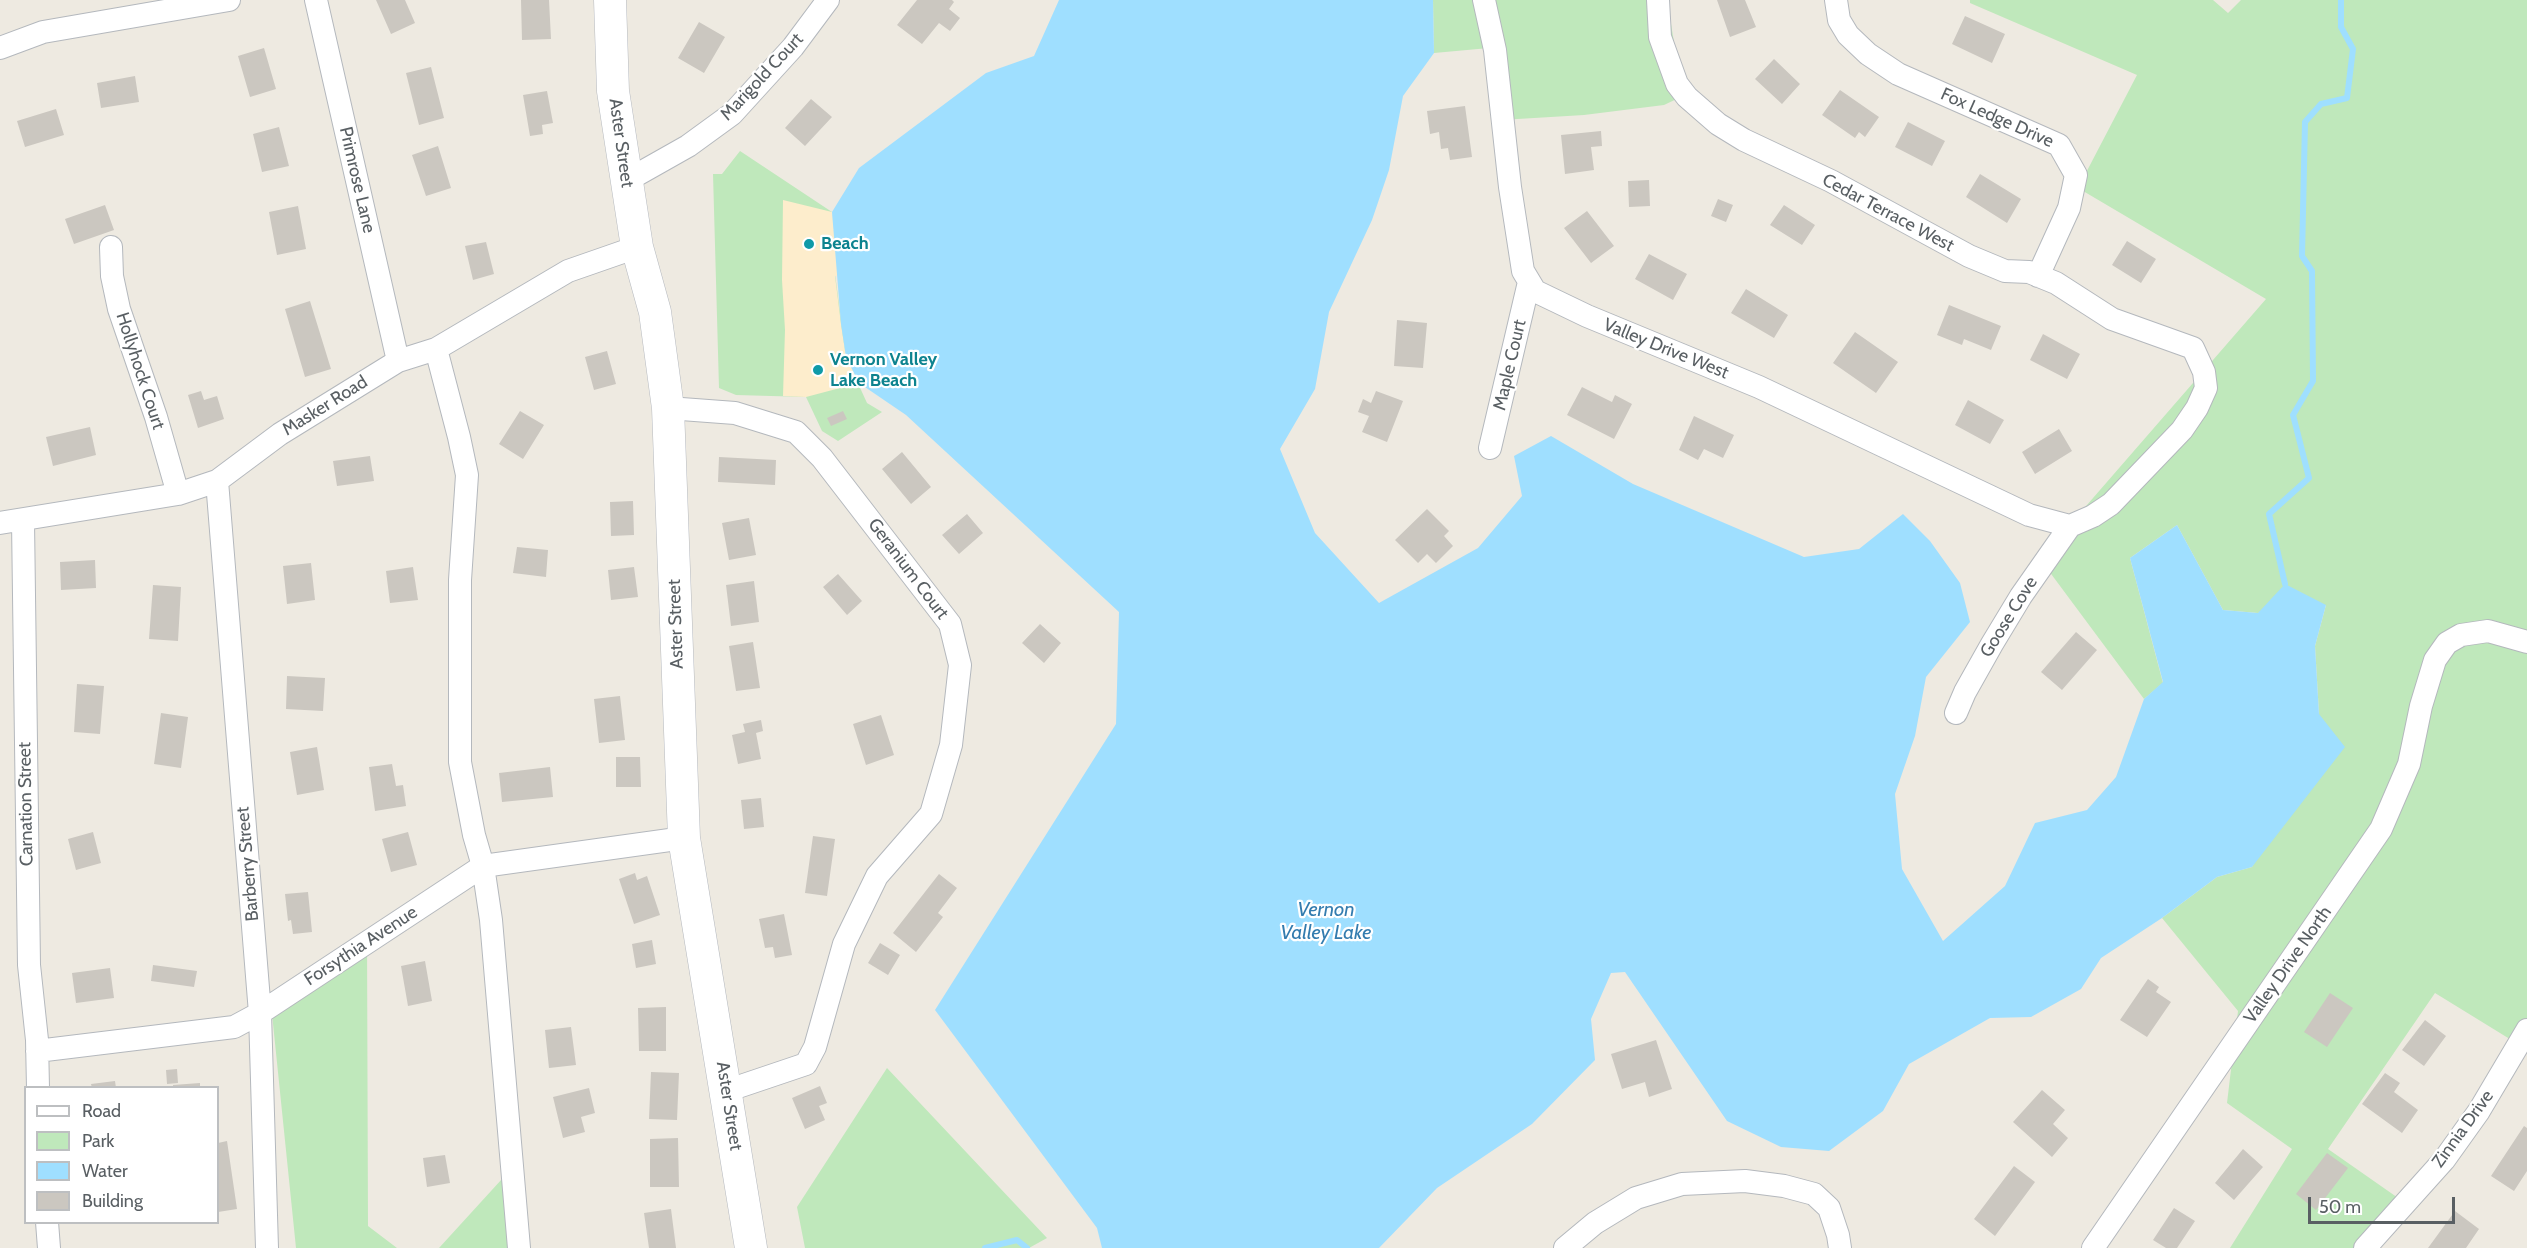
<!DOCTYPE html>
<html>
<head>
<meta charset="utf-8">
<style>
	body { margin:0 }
	#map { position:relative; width:2527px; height:1248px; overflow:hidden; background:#eeeae1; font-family:Cabin,sans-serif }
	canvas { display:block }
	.legend { position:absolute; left:24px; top:1086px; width:195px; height:138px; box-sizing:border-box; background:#fff; border:2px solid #bdbfc1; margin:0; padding:8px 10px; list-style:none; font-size:18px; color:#595f63 }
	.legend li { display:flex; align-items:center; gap:12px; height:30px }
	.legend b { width:30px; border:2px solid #bdbfc1 }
	.scale { position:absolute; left:2308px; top:1197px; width:147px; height:27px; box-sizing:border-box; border:3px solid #595f63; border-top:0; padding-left:8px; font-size:18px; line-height:21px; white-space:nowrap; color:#595f63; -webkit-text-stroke:4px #fff; paint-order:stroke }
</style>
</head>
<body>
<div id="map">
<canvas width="2527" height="1248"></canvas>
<ul class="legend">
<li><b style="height:8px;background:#fff"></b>Road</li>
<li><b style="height:16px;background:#bfe8bb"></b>Park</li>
<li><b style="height:16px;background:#9fdfff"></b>Water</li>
<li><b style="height:16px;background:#cbc7c0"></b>Building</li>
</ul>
<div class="scale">50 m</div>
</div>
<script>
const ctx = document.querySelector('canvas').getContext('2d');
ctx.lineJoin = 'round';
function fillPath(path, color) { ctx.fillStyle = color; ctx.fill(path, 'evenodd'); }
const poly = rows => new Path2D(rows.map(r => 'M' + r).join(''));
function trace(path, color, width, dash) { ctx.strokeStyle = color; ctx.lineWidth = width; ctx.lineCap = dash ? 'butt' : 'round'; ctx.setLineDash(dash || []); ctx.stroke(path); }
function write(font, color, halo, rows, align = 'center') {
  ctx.font = font + ' Cabin,sans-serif'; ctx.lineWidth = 4.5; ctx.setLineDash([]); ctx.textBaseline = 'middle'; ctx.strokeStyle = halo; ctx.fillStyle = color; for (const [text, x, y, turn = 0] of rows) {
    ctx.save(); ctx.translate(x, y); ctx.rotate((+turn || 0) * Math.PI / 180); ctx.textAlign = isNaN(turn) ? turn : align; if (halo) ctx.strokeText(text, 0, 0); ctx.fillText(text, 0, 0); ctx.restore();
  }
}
fillPath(poly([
	[1433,0,1667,0,1683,96,1664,105,1584,115,1501,120,1489,48,1434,53],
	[1970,0,2213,0,2228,13,2241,0,2527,0,2527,1018,2513,1041,2435,993,2328,1149,2401,1200,2360,1248,2230,1248,2292,1149,2227,1103,2238,1011,2162,918,2217,877,2252,867,2319,714,2315,646,2326,605,2258,613,2223,610,2177,525,2130,558,2163,683,2144,699,2040,559,2266,299,2078,188,2137,75,1970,3],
	[740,151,832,212,835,274,846,357,867,403,882,412,838,441,822,431,806,397,736,395,719,388,713,174,722,174],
	[367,935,368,1226,397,1248,296,1248,271,1004],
	[887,1068,1047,1238,1029,1248,805,1248,797,1207],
	[512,1168,524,1248,439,1248]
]), '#bfe8bb');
fillPath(poly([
	[783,200,832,212,839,275,835,276,841,324,846,357,859,383,806,397,783,396,785,330,782,280]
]), '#fdedcc');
fillPath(poly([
	[1059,0,1433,0,1434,53,1403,96,1389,170,1372,220,1329,312,1315,389,1280,449,1315,533,1379,603,1478,548,1522,496,1514,456,1551,436,1633,484,1804,557,1859,549,1903,514,1930,541,1960,583,1970,622,1926,677,1915,736,1895,794,1902,869,1943,941,2005,886,2035,823,2087,810,2116,777,2144,699,2163,682,2130,558,2177,525,2223,610,2258,613,2285,584,2326,605,2315,646,2319,714,2345,747,2252,867,2217,877,2162,918,2101,958,2081,989,2031,1017,1990,1018,1909,1064,1883,1111,1829,1151,1781,1147,1727,1121,1625,972,1611,973,1591,1019,1595,1060,1532,1124,1437,1188,1379,1248,1102,1248,1097,1228,935,1010,1116,724,1119,612,906,415,859,383,846,357,841,324,832,212,859,168,986,73,1034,56]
]), '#9fdfff');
trace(poly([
	[2285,584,2269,514,2309,478,2293,415,2313,381,2312,271,2302,256,2305,122,2321,104,2347,98,2353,49,2341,27,2341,0],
	[985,1248,1017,1240,1027,1248]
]), '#9fdfff', 6);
fillPath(poly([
	[376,0,405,0,415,23,391,34],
	[521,0,549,0,551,39,522,40],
	[917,0,952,0,954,2,949,9,960,18,950,31,939,23,922,44,897,25],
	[1717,0,1745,0,1756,27,1730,37],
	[1965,16,2005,34,1992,63,1952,44],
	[699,22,725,37,704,73,678,58],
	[264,48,276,89,250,97,238,56],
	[1774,59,1800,84,1782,104,1755,79],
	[431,67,444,118,419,125,406,73],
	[135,76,139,102,101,108,97,83],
	[1840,90,1879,117,1865,137,1859,132,1855,138,1822,115],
	[547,91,553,123,542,125,543,134,530,136,523,95],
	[811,99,832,117,805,146,785,128],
	[1465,106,1472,157,1450,160,1448,148,1441,149,1439,132,1430,134,1427,111],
	[56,109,64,135,25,147,17,121],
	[1908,122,1945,141,1932,166,1895,147],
	[279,127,289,166,262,172,253,134],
	[1601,131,1602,146,1591,147,1594,170,1565,174,1561,135],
	[438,146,451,188,426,196,412,155],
	[1980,174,2021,199,2007,223,1966,197],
	[1649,180,1650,206,1629,207,1628,181],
	[1718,199,1733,205,1726,222,1711,216],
	[105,205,114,230,74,244,65,219],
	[1784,205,1815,225,1802,245,1770,225],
	[298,206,306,249,277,255,269,212],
	[1587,211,1614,246,1591,263,1564,228],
	[2127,241,2156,259,2141,283,2112,265],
	[486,242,494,274,473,280,465,246],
	[1649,254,1687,274,1673,300,1635,279],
	[1746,289,1788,315,1774,338,1731,313],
	[310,301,331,369,305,377,285,309],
	[1949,305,2001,326,1991,350,1964,339,1962,345,1937,335],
	[1397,320,1427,323,1423,368,1394,366],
	[1855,332,1898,362,1876,393,1833,363],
	[2043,334,2080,354,2067,379,2030,360],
	[607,351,616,384,594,390,585,357],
	[1582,387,1612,402,1615,395,1632,404,1614,439,1567,415],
	[201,391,204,400,217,396,224,419,198,428,188,395],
	[1376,391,1403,401,1387,442,1362,432,1369,416,1358,412,1363,399,1371,403],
	[1968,400,2004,420,1990,444,1955,425],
	[520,411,544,425,523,459,499,444],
	[843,411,847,419,831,426,827,418],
	[1694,416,1734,435,1723,458,1704,449,1698,460,1679,450],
	[90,427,96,455,53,466,46,437],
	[2059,429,2072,451,2035,474,2022,452],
	[902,452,931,487,911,504,882,469],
	[370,456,374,481,337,486,333,461],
	[719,457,776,460,775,485,718,482],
	[633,501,634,535,611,536,610,502],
	[1427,509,1449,531,1444,536,1453,546,1436,563,1427,554,1418,563,1395,540],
	[967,514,983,533,959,554,942,535],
	[749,518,756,555,729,560,722,523],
	[517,547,548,550,546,577,513,573],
	[95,560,96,588,61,590,60,562],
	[311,563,315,600,287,604,283,566],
	[413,567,418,600,390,603,386,571],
	[634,567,638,597,611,600,608,570],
	[838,574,862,601,847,615,823,587],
	[754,581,759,622,731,626,726,585],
	[153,585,181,587,178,641,149,639],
	[1040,624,1061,643,1044,663,1022,643],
	[2076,632,2097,650,2062,690,2041,672],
	[753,642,760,688,736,691,729,646],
	[287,676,325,678,323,711,286,709],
	[77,684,104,686,100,734,74,732],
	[620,696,625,740,599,743,594,699],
	[161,713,188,717,181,768,154,764],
	[881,715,894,755,866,765,853,724],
	[761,720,763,731,756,733,761,759,738,764,732,735,745,732,743,724],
	[317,747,324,790,297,795,290,752],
	[616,757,640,757,641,787,616,787],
	[392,764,396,786,403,785,406,806,375,811,369,767],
	[550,767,553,797,502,802,499,773],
	[761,798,764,827,744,829,741,800],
	[93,832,101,863,76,870,68,839],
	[408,832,417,865,391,872,382,839],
	[813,836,835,839,827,896,805,893],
	[635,873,637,880,647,876,660,915,634,924,619,879],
	[939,874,957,888,938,913,943,917,916,952,893,933],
	[308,892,312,932,293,934,291,920,288,921,285,894],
	[784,914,792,955,775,958,773,947,765,948,759,919],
	[652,940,656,964,636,968,632,944],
	[880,943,900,955,888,975,868,963],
	[425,961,432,1001,408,1006,401,966],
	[153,965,197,971,194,987,151,981],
	[110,968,114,998,76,1003,72,973],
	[2148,979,2159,987,2156,992,2171,1002,2147,1037,2120,1020],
	[2330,993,2353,1008,2327,1047,2304,1032],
	[666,1007,666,1051,639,1051,638,1008],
	[2425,1020,2446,1036,2424,1066,2402,1050],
	[571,1027,576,1065,549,1068,545,1030],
	[1656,1040,1672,1089,1649,1097,1645,1082,1622,1089,1611,1054],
	[177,1069,178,1083,167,1084,166,1070],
	[651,1072,679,1073,677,1120,649,1119],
	[2385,1073,2400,1083,2394,1092,2418,1110,2402,1133,2362,1104],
	[115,1081,116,1088,92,1088,91,1084],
	[200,1083,200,1088,173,1088,173,1085],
	[820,1086,827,1103,819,1106,825,1120,805,1129,792,1098],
	[589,1088,595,1113,581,1117,585,1132,563,1138,553,1097],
	[2042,1090,2065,1110,2053,1124,2068,1138,2052,1157,2013,1122],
	[2524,1126,2527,1128,2527,1171,2514,1191,2491,1176],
	[678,1138,679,1187,650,1187,650,1139],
	[227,1141,237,1209,218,1212,218,1143],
	[2243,1149,2263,1167,2234,1200,2215,1183],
	[2327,1153,2348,1168,2316,1210,2296,1194],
	[445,1155,450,1183,427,1187,423,1158],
	[2014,1166,2035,1182,1995,1236,1974,1219],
	[2174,1208,2195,1221,2177,1248,2166,1248,2153,1240],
	[671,1209,676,1248,649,1248,644,1213],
	[2455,1211,2479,1229,2466,1248,2428,1248]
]), '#cbc7c0');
const street = poly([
	[316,0,398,361],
	[1484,0,1495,50,1510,187,1523,271,1535,291,1587,316,1759,387,2029,515,2070,526],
	[1658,0,1660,37,1677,84,1687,97,1718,124,1744,140,1831,181,1969,256,2005,271,2029,272,2056,283,2112,319,2193,348,2204,372,2206,388,2197,408,2182,430,2111,504,2093,516,2070,526],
	[1836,0,1839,20,1848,35,1868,54,1898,74,2059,145,2076,175,2069,208,2038,276],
	[0,48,43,32,229,0],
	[626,181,688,146,732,114,793,47,828,0],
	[111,247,112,276,119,309,156,417,178,494],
	[436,349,459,437,467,475,460,580,460,762,474,835,483,866,491,920,519,1248],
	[668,408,735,413,796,432,822,458,950,624,960,665,951,745,931,814,877,876,844,944,815,1047,806,1064,726,1091],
	[1490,448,1529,282],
	[217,481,260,1013,267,1248],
	[23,521,29,965,37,1040,38,1088],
	[0,523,178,494,217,481,280,434,398,361,436,349,568,271,637,247],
	[1956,713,1965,692,1992,644,2021,596,2070,526],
	[37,1051,234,1027,260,1013,483,866,684,838],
	[47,1222,49,1248],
	[1565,1248,1595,1223,1636,1198,1682,1184,1745,1181,1784,1186,1814,1194,1829,1208,1838,1235,1840,1248],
	[2093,1248,2381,829,2409,764,2421,706,2435,660,2447,643,2461,635,2488,631,2527,642],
	[2365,1248,2444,1160,2479,1111,2527,1030]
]);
const secondary = poly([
	[610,0,613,91,637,247,655,312,668,408,684,838,751,1248]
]);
trace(street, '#b4b8bd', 24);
trace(secondary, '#b5b9bf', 33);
trace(street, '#fff', 22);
trace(secondary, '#fff', 32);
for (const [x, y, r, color] of [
	[809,244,6,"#0f9aa8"],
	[818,370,6,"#0f9aa8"]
]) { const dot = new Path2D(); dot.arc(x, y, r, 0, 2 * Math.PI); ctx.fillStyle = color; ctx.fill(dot); trace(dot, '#fff', 2); }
write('18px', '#595f63', '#fff', [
	["Marigold Court",762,77,-47],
	["Fox Ledge Drive",1997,118,24],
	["Aster Street",621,143,82],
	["Primrose Lane",357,180,77],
	["Cedar Terrace West",1888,213,28],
	["Valley Drive West",1666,349,22],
	["Maple Court",1510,365,-77],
	["Hollyhock Court",140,371,72],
	["Masker Road",325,406,-32],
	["Geranium Court",908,569,53],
	["Goose Cove",2009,617,-58],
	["Aster Street",676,624,-92],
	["Carnation Street",26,804,-91],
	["Barberry Street",248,864,-95],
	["Forsythia Avenue",361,946,-33],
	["Valley Drive North",2288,965,-55],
	["Aster Street",729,1106,81],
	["Zinnia Drive",2463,1129,-54]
]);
write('bold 18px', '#0d838f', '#fff', [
	["Beach",821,244],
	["Vernon Valley",830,360],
	["Lake Beach",830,381]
], 'left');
write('italic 20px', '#337caf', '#fff', [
	["Vernon",1326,910],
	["Valley Lake",1326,933]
]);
</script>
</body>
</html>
